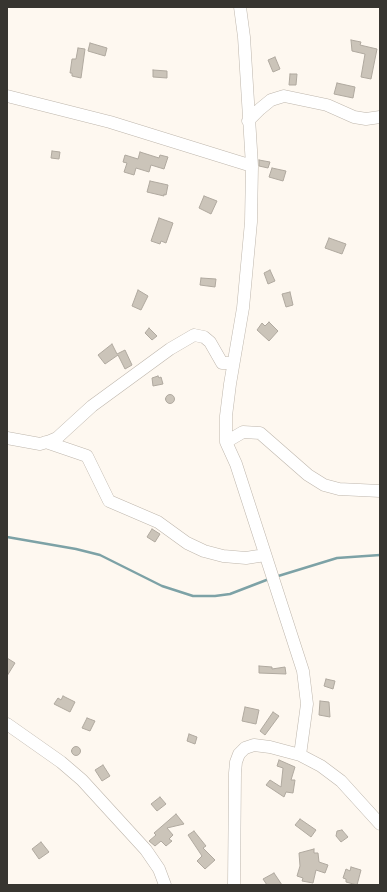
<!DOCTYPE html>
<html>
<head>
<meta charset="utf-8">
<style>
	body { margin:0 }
	#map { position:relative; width:387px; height:892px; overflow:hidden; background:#fef8f0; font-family:Overpass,sans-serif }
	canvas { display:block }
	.frame { position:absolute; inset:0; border:8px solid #373530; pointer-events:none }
</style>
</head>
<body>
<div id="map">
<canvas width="387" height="892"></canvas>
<div class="frame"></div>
</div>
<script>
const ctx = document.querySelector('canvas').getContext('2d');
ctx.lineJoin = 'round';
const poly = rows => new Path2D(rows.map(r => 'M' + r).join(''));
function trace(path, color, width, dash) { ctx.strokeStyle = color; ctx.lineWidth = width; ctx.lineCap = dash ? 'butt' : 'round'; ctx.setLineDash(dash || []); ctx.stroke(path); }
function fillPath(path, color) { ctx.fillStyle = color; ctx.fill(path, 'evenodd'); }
trace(poly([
	[7,537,76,549,100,555,162,586,193,596,215,596,230,594,269,579],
	[275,577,337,558,380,555]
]), '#7da2a6', 2.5);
const building = poly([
	[351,40,361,42,360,45,377,49,371,79,361,77,365,54,352,51,351,40],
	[90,43,107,48,105,56,88,51,90,43],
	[78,48,85,49,81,78,72,76,72,73,70,73,72,59,76,59,78,48],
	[275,57,280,69,273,72,268,60,275,57],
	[153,70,167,71,167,78,153,77,153,70],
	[290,74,297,74,296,85,289,85,290,74],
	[337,83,355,87,353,98,334,94,337,83],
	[52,151,60,152,59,159,51,158,52,151],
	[140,152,159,158,160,155,168,157,164,169,151,165,149,172,136,168,134,175,124,172,127,163,123,162,125,155,138,159,140,152],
	[259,160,270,162,268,168,259,166,259,160],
	[272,168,286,171,283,181,269,177,272,168],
	[150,181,168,185,166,195,164,194,164,196,147,192,150,181],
	[204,196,217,201,211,214,199,208,204,196],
	[159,218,173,223,166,243,161,241,160,244,151,241,159,218],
	[329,238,346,244,342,254,325,248,329,238],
	[270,270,275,281,268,284,264,273,270,270],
	[201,278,216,279,215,287,200,285,201,278],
	[138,290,148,296,141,310,132,306,138,290],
	[290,292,293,305,286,307,282,294,290,292],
	[269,322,278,331,269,341,257,330,262,323,265,326,269,322],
	[149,328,157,336,152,340,145,333,149,328],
	[112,344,117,354,125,350,132,365,125,369,118,355,105,364,98,355,112,344],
	[158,376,159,378,161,377,163,384,153,386,152,378,158,376],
	'165.5 399a4.5 4.5 0 1 1 9 0a4.5 4.5 0 1 1-9 0Z',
	[152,529,160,534,155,542,147,537,152,529],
	[7,658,15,663,7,676,7,658],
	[259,666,272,667,272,669,285,667,286,674,259,673,259,666],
	[326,679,335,681,333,689,324,686,326,679],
	[63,696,75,702,70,712,54,704,58,698,61,700,63,696],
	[320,701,329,702,330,717,319,715,320,701],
	[245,707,259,710,256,724,242,721,245,707],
	[273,712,279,716,265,735,260,731,273,712],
	[87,718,95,721,90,731,82,728,87,718],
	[189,734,197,737,195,744,187,741,189,734],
	'71.5 751a4.5 4.5 0 1 1 9 0a4.5 4.5 0 1 1-9 0Z',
	[279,760,295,767,291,780,295,780,293,793,286,792,284,797,266,785,270,780,281,787,283,768,277,766,279,760],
	[103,765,110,776,102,781,95,770,103,765],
	[160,797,166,804,157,811,151,804,160,797],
	[176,814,184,824,167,828,173,835,169,839,172,841,166,846,161,841,155,846,149,841,156,835,154,833,176,814],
	[300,819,316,830,311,837,295,825,300,819],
	[342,830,348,837,341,842,336,836,337,831,342,830],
	[194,831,206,846,203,848,215,860,205,869,197,861,202,856,188,835,194,831],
	[41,842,49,852,39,859,32,849,41,842],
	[314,849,314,853,318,853,319,862,328,865,325,873,316,870,313,883,302,881,303,878,297,876,300,866,299,853,314,849],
	[351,867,361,870,357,885,346,882,346,879,343,878,346,869,350,871,351,867],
	[274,873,282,885,267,885,263,879,274,873]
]);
fillPath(building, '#cbc4b9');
trace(building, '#b0a99f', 1);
const minor = poly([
	[240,7,244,37,252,166,251,222,243,308,230,384,226,416,226,442,236,464,303,671,307,704,300,755],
	[7,96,110,122,252,166],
	[248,121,260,109,271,100,284,96,327,105,354,117,366,119,380,117],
	[7,438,40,444,50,441,57,438,92,406,170,349,194,335,204,337,210,342,222,363,232,363],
	[46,442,87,456,109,501,158,522,187,543,204,551,223,556,246,558,265,555],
	[226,442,243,432,260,433,308,475,324,485,339,489,380,491],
	[7,724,61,762,82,780,146,850,159,869,165,885],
	[234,885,235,773,236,762,239,754,245,748,254,745,270,747,300,755,321,766,341,781,380,824]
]);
trace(minor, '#beb6ac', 13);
trace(minor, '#fff', 12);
</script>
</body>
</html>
